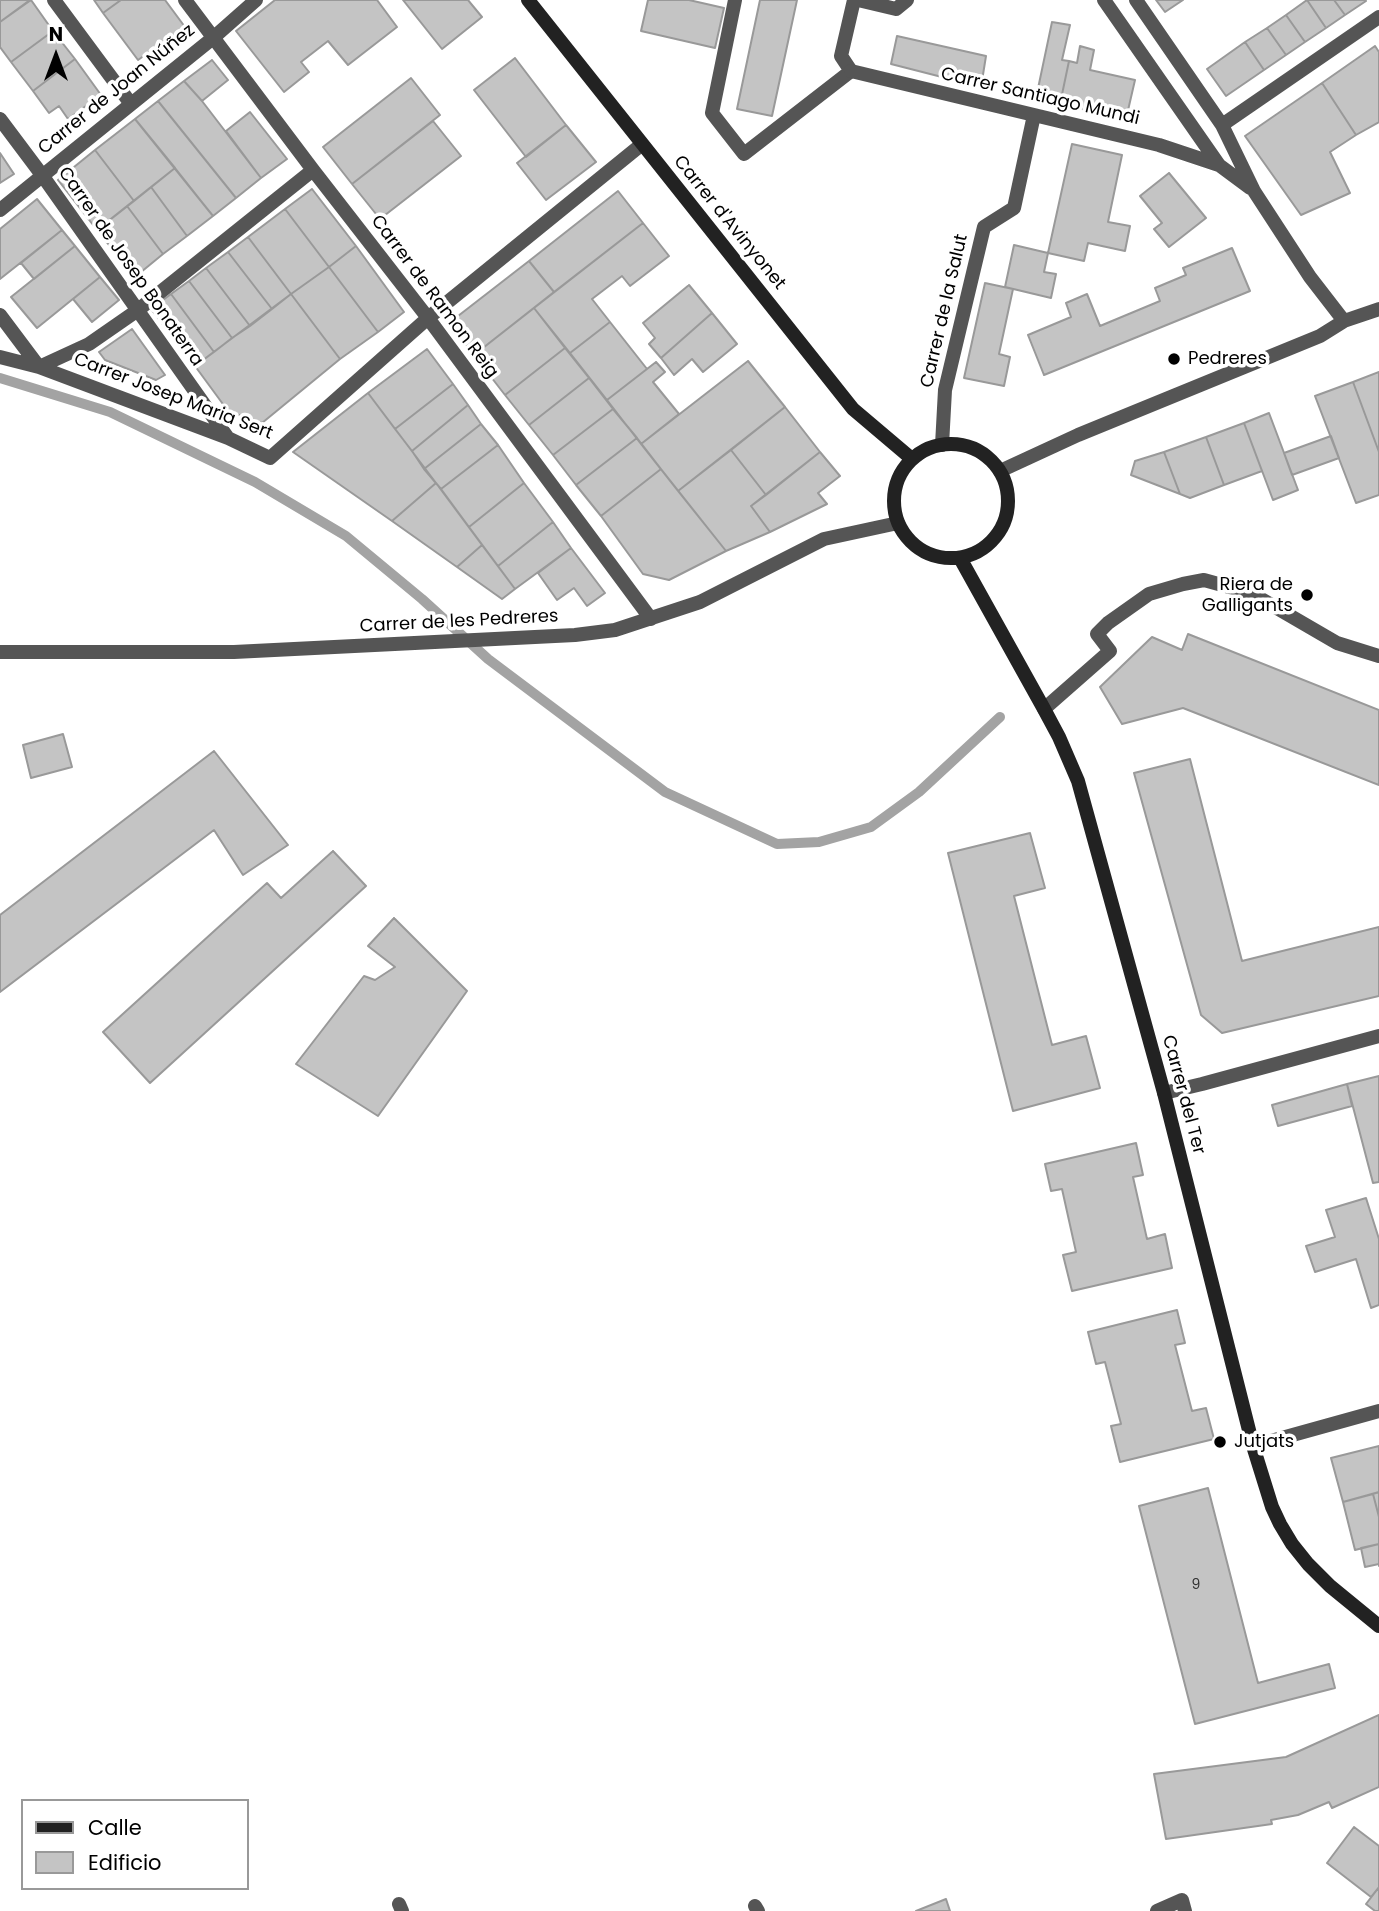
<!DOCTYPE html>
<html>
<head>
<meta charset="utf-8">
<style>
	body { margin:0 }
	#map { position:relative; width:1379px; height:1911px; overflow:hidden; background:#fff; font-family:Poppins,sans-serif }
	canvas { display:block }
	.legend { position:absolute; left:21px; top:1799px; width:228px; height:91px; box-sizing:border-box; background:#fff; border:2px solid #999; margin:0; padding:9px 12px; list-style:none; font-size:21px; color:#000 }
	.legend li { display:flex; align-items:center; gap:14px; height:35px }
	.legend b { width:35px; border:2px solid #999 }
	.north { position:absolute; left:21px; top:21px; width:70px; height:70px; -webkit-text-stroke:5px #fff; paint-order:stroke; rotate:0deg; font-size:19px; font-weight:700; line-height:28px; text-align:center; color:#000 }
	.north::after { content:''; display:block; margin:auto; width:24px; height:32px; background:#000; clip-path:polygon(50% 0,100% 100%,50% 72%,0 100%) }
</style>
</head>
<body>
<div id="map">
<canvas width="1379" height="1911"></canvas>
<ul class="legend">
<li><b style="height:9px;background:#222"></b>Calle</li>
<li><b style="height:19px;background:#c4c4c4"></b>Edificio</li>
</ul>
<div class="north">N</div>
</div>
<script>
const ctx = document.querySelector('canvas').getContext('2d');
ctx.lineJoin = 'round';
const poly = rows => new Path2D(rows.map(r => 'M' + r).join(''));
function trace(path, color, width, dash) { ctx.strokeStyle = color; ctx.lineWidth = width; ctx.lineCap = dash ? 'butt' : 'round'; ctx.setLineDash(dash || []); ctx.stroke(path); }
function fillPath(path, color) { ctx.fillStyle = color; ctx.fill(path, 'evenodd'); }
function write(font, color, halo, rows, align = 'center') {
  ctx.font = font + ' Poppins,sans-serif'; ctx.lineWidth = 7; ctx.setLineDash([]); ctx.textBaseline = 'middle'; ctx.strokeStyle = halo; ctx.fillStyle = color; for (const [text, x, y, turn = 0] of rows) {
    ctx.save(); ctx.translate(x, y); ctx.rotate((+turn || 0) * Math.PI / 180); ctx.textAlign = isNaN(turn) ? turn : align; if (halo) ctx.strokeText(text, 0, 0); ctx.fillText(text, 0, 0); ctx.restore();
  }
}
trace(poly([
	[0,378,110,412,255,482,346,536,422,599,488,659,665,792,777,844,819,842,871,827,919,792,1000,717]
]), '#a3a3a3', 10);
const building = poly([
	[0,0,30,0,0,22,0,0],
	[31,0,53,31,11,62,0,47,0,22,31,0],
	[94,0,121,0,103,13,94,0],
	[121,0,165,0,185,27,138,60,103,13,121,0],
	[275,0,377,0,397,27,348,65,328,41,301,62,309,72,284,92,236,31,275,0],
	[403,0,468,0,482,17,442,49,403,0],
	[648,0,689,0,724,8,715,48,641,31,648,0],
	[760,0,797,0,772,116,737,109,760,0],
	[1156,0,1183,0,1165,12,1156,0],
	[1307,0,1334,0,1345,15,1326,28,1307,0],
	[1307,0,1326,28,1305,42,1286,15,1307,0],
	[1334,0,1365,0,1366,1,1345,15,1334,0],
	[1286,15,1305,42,1286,55,1267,28,1286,15],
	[1052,22,1070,25,1062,60,1069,61,1060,104,1036,98,1052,22],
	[1267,28,1286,55,1264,70,1245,42,1267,28],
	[53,31,75,59,33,91,11,62,53,31],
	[897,36,986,56,981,87,891,64,897,36],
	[1245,42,1264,70,1226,96,1207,69,1245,42],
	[1080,46,1094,50,1090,70,1135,80,1126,119,1060,104,1069,61,1077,63,1080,46],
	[1375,46,1379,52,1379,122,1356,135,1322,83,1375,46],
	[515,58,566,125,526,157,474,90,515,58],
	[75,59,101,95,68,119,59,106,49,113,33,91,75,59],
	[212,60,228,80,202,101,184,81,212,60],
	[411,78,440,115,352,184,323,147,411,78],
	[184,81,202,101,261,178,236,198,158,101,184,81],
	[1322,83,1356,135,1330,152,1350,193,1301,215,1245,136,1322,83],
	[158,101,236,198,213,216,135,119,158,101],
	[250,112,287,159,261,178,226,131,250,112],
	[135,119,175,168,134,201,95,150,135,119],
	[433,121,461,156,380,219,352,184,433,121],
	[566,125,596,162,546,200,517,163,566,125],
	[1072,144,1122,155,1108,222,1130,226,1125,251,1088,243,1084,261,1048,253,1072,144],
	[95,150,134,201,97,230,58,180,95,150],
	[0,153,14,174,0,183,0,153],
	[175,168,213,216,187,236,151,187,175,168],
	[1169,173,1206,218,1169,247,1154,229,1162,223,1140,196,1169,173],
	[151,187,187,236,163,254,127,206,151,187],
	[312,189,356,246,329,267,285,209,312,189],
	[618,191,643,223,554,292,529,261,618,191],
	[37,199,62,230,0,279,0,229,37,199],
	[127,206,163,254,135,277,97,230,127,206],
	[285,209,329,267,291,294,248,237,285,209],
	[643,223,669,256,630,286,622,276,592,299,610,322,570,353,534,308,643,223],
	[62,230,75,246,34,279,21,263,62,230],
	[248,237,291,294,272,309,228,252,248,237],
	[1014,245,1048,253,1044,272,1056,274,1051,298,1005,287,1014,245],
	[75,246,100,277,37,328,11,297,75,246],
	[356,246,404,312,378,332,329,267,356,246],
	[1232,248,1250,291,1044,375,1028,335,1071,317,1066,303,1087,294,1100,326,1160,301,1155,288,1186,275,1183,268,1232,248],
	[228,252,272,309,250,326,206,268,228,252],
	[529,261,554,292,474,355,449,323,529,261],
	[329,267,378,332,340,359,291,294,329,267],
	[206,268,250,326,232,338,189,281,206,268],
	[100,277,119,300,92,322,73,299,100,277],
	[189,281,232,338,214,352,171,294,189,281],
	[985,283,1013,289,999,354,1010,357,1004,386,964,378,985,283],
	[689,285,712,313,661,358,649,344,655,338,643,323,689,285],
	[171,294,214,352,195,366,151,309,171,294],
	[291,294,340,359,262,423,228,411,195,366,291,294],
	[534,308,565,348,505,395,474,355,534,308],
	[712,313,737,344,703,372,692,359,674,375,661,358,712,313],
	[610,322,647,369,607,400,570,353,610,322],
	[132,329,165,375,156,380,105,360,99,352,132,329],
	[565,348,589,378,529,425,505,395,565,348],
	[427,349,453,384,395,429,368,393,427,349],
	[748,361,785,407,678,491,641,444,748,361],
	[656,362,665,372,653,382,679,414,641,444,607,400,656,362],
	[1379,372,1379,452,1353,382,1379,372],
	[589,378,613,409,553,455,529,425,589,378],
	[1353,382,1379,452,1379,495,1356,503,1315,396,1353,382],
	[453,384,468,405,412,451,395,429,453,384],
	[368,393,436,483,392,521,293,452,368,393],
	[468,405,481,424,424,469,412,451,468,405],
	[785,407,820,452,766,495,731,450,785,407],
	[613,409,637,438,576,485,553,455,613,409],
	[1269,413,1298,490,1273,500,1244,423,1269,413],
	[1244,423,1262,471,1224,485,1206,437,1244,423],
	[481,424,498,445,441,489,424,469,481,424],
	[1331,436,1339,458,1292,475,1284,453,1331,436],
	[1206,437,1224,485,1190,498,1180,494,1164,452,1206,437],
	[637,438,661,469,601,516,576,485,637,438],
	[498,445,524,483,469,527,441,489,498,445],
	[731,450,766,495,751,506,770,532,726,551,678,491,731,450],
	[820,452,840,476,818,493,827,504,770,532,751,506,820,452],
	[1164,452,1180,494,1131,475,1135,461,1164,452],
	[661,469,726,551,669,580,643,574,601,516,661,469],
	[436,483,482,545,457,567,392,521,436,483],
	[524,483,553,522,498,566,469,527,524,483],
	[553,522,571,548,515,589,498,566,553,522],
	[482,545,515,589,502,599,457,567,482,545],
	[571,548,605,593,587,606,574,588,557,600,538,573,571,548],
	[1188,634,1379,710,1379,785,1183,708,1122,724,1100,687,1152,637,1182,650,1188,634],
	[63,734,72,767,31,778,23,745,63,734],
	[214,751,288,845,243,875,214,830,0,992,0,915,214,751],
	[1190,759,1242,961,1379,927,1379,996,1222,1033,1201,1015,1134,773,1190,759],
	[1030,833,1045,888,1014,896,1052,1045,1086,1036,1100,1088,1013,1111,948,853,1030,833],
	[333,851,366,886,150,1083,103,1032,267,883,281,898,333,851],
	[394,918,467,991,378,1116,296,1064,364,976,375,980,395,967,368,946,394,918],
	[1379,1076,1379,1182,1373,1183,1347,1084,1379,1076],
	[1347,1084,1352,1106,1278,1126,1272,1105,1347,1084],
	[1136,1143,1143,1175,1133,1177,1147,1239,1165,1234,1172,1268,1072,1291,1063,1255,1076,1252,1062,1189,1051,1191,1045,1164,1136,1143],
	[1366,1198,1379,1239,1379,1305,1371,1308,1356,1259,1315,1272,1306,1246,1335,1237,1326,1210,1366,1198],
	[1177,1310,1185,1343,1175,1345,1192,1411,1206,1408,1214,1439,1120,1462,1111,1426,1121,1424,1105,1362,1096,1364,1088,1332,1177,1310],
	[1379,1446,1379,1492,1343,1502,1331,1458,1379,1446],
	[1208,1488,1258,1683,1329,1664,1335,1688,1195,1724,1139,1506,1208,1488],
	[1379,1492,1379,1517,1373,1494,1379,1492],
	[1373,1494,1379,1517,1379,1544,1355,1550,1343,1502,1373,1494],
	[1379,1544,1379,1566,1379,1564,1365,1567,1361,1548,1379,1544],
	[1379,1715,1379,1787,1332,1808,1329,1802,1298,1815,1271,1820,1272,1824,1166,1839,1154,1774,1286,1757,1379,1715],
	[1354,1827,1379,1846,1379,1887,1371,1897,1327,1863,1354,1827],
	[1379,1887,1379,1911,1375,1911,1366,1904,1379,1887],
	[946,1899,950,1911,916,1911,946,1899]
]);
fillPath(building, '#c4c4c4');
trace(building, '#999', 2);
trace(poly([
	[735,0,712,113,744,154,851,71,841,56,854,0],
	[858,0,896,9,907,0]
]), '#555', 14);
trace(poly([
	[54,0,131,104],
	[185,0,313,170,428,318,651,619],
	[1104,0,1219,165,1250,188],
	[1136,0,1222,125,1254,191,1310,277,1344,321],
	[851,71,1159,145,1219,165],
	[0,119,42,175,228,438],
	[1222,125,1379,17],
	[0,210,213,38,256,0],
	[0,315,39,367,89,344,138,310,313,170],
	[0,357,39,367,228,438,270,458,428,318,641,145],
	[942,445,945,390,984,227,1014,208,1034,115],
	[1000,471,1078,435,1320,336,1344,321,1379,309],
	[0,652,234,652,575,635,615,630,700,602,824,539,898,523],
	[1044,709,1110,651,1097,634,1108,623,1149,594,1183,584,1204,580,1251,593,1337,643,1379,656],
	[1164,1093,1202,1084,1379,1036],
	[1253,1446,1379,1411],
	[399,1904,402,1911],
	[755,1906,758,1911],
	[1157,1911,1182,1900,1185,1911]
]), '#555', 14);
trace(poly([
	[528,0,853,409,912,459],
	'894 501a57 57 0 1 1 114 0a57 57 0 1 1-114 0Z',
	[960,558,1044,709,1059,737,1078,781,1164,1093,1253,1446,1272,1507,1280,1524,1292,1544,1308,1564,1330,1586,1379,1626]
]), '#222', 14);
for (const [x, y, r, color] of [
	[1174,359,7,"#000"],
	[1307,595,7,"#000"],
	[1220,1442,7,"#000"]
]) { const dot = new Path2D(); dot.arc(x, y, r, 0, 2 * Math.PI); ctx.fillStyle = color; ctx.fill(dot); trace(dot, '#fff', 2.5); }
write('14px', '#313131', null, [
	["9",1196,1585]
]);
write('18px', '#000', '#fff', [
	["Carrer de Joan Núñez",117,90,-39],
	["Carrer Santiago Mundi",1040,97,13],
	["Carrer d'Avinyonet",729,223,51],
	["Carrer de Josep Bonaterra",130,267,55],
	["Carrer de Ramon Reig",434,297,53],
	["Carrer de la Salut",945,311,-77],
	["Carrer Josep Maria Sert",173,397,21],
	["Carrer de les Pedreres",459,622,-3],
	["Carrer del Ter",1183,1095,75]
]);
write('18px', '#000', '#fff', [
	["Pedreres",1188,359],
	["Riera de",1293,585,"right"],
	["Galligants",1293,606,"right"],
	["Jutjats",1234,1442]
], 'left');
</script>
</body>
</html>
